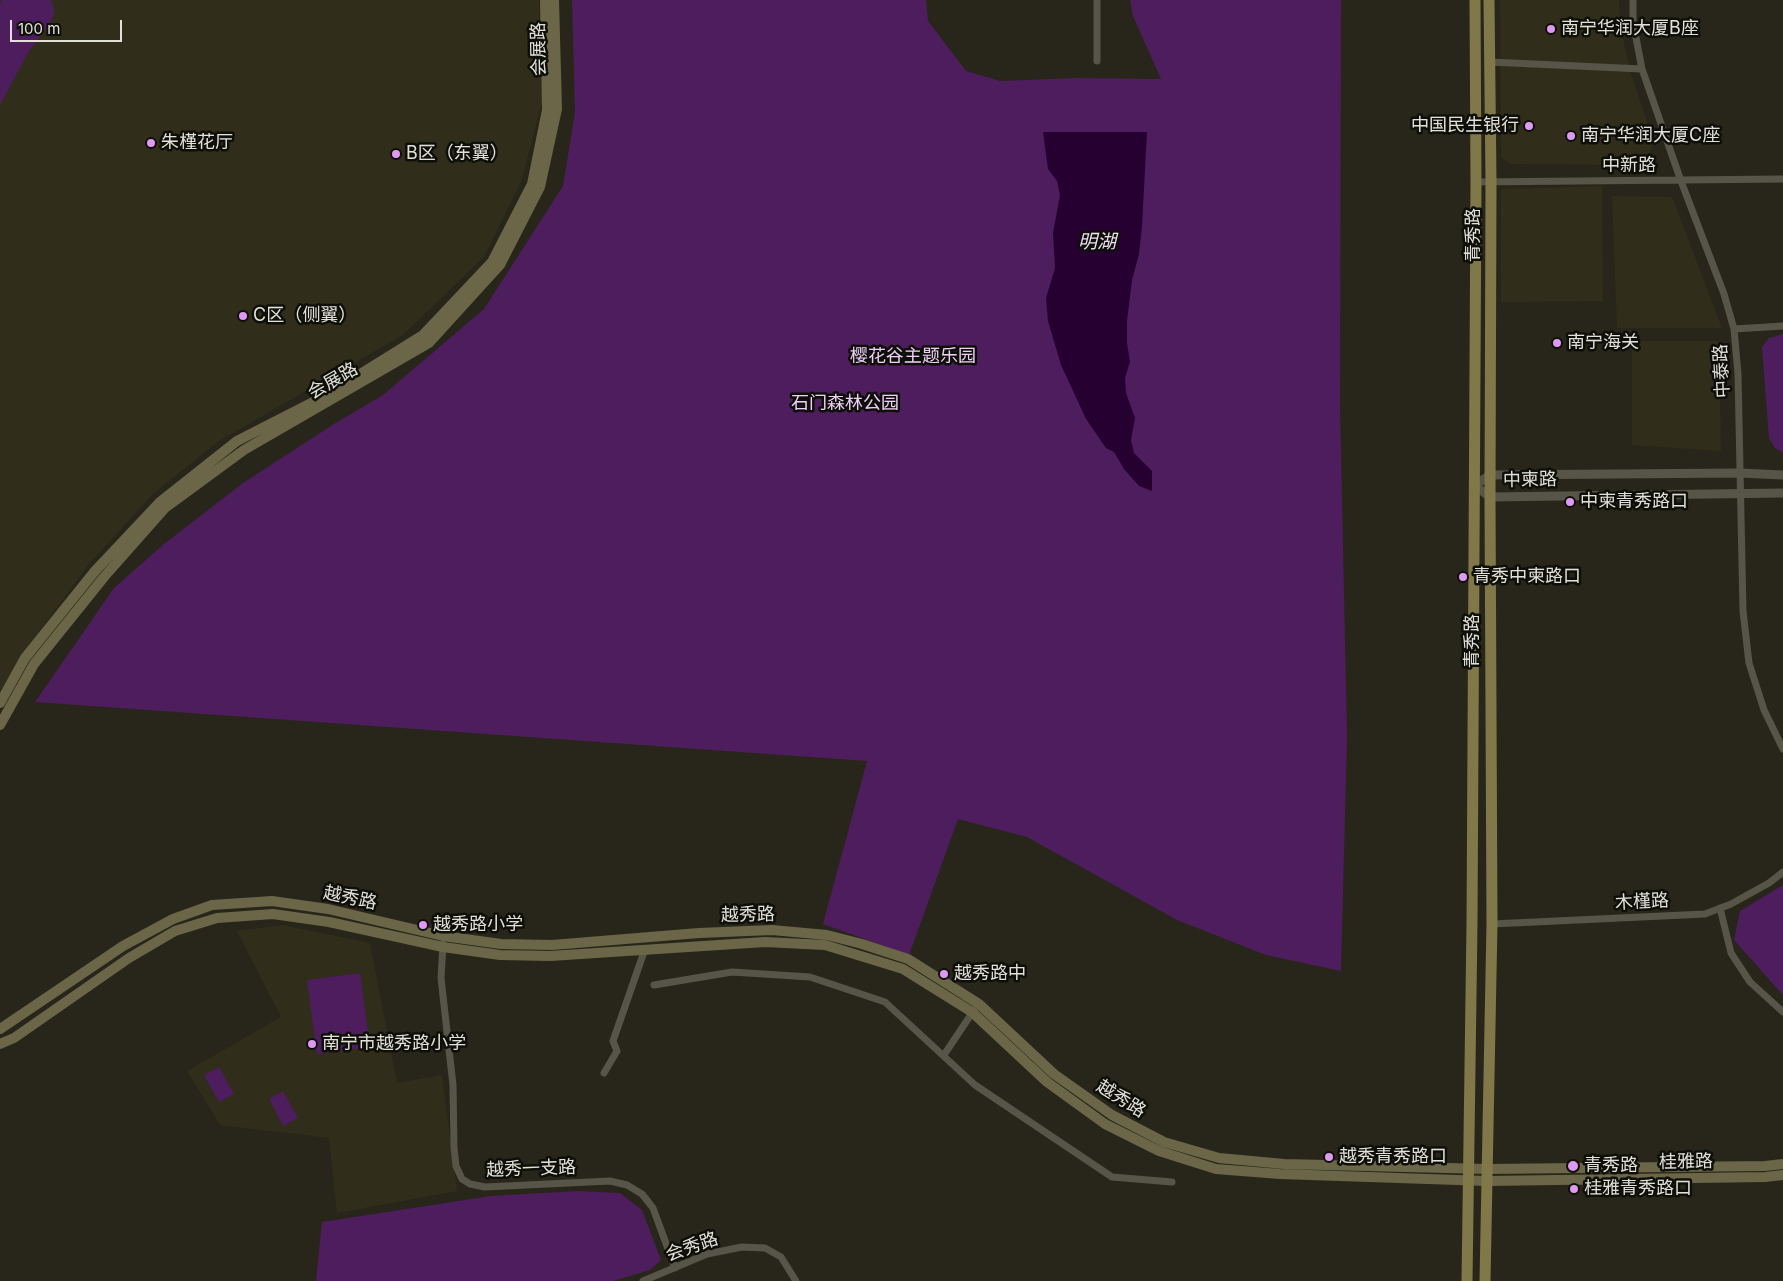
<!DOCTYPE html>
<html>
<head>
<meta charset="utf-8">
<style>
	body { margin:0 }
	#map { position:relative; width:1783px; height:1281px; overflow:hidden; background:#28261a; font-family:Inter,sans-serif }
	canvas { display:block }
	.scale { position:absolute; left:10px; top:20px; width:112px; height:22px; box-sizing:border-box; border:2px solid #e2e1d9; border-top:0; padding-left:6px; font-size:15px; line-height:18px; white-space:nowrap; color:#e2e1d9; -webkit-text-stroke:4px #0f0f09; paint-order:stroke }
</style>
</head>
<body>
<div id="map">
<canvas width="1783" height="1281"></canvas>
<div class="scale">100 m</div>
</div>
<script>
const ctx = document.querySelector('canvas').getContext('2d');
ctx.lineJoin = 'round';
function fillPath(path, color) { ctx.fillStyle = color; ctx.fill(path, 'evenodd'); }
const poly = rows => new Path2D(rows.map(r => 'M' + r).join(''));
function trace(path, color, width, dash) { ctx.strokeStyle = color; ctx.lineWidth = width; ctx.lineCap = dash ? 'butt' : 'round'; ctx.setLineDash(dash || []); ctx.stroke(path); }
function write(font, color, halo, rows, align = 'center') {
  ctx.font = font + ' Inter,"Noto Sans SC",sans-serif'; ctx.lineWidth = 5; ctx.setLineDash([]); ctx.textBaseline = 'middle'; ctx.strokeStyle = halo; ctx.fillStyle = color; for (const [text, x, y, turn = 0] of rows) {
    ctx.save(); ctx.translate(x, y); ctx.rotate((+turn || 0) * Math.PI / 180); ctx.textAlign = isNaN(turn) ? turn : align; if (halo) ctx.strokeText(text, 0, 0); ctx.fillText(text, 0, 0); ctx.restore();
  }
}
fillPath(poly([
	[0,0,539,0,542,102,521,182,484,257,403,335,219,441,154,493,89,564,22,655,0,692],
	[1500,0,1619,0,1621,30,1631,74,1646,118,1652,144,1648,159,1637,165,1510,164,1501,157],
	[1602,186,1603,301,1501,302,1501,189],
	[1612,196,1672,197,1722,328,1617,328],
	[1632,341,1719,341,1721,451,1632,445],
	[283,925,370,943,397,1083,442,1075,457,1191,337,1213,329,1138,220,1125,187,1071,281,1017,237,931]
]), '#302d1b');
fillPath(poly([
	[2,0,50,0,53,4,54,15,48,26,29,51,0,105,0,4],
	[572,0,926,0,928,21,966,71,1000,81,1077,78,1161,79,1133,16,1130,0,1341,0,1340,404,1347,736,1341,971,1266,955,1177,920,1027,837,958,819,909,955,823,924,867,761,35,702,114,588,164,544,243,483,334,424,383,395,484,309,563,186,575,112],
	[1783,334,1783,453,1775,448,1769,438,1762,347,1769,338],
	[1783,885,1783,995,1734,940,1740,911],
	[360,973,370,1047,317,1054,307,980],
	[219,1067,234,1094,219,1102,204,1075],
	[283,1091,298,1118,283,1126,269,1099],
	[578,1191,620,1193,642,1210,661,1260,650,1270,613,1281,316,1281,322,1222,491,1196]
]), '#4e1d5d');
fillPath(poly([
	[1043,132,1147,132,1142,226,1139,254,1132,280,1127,321,1127,343,1130,362,1125,378,1126,393,1135,418,1131,440,1134,453,1152,471,1152,491,1139,486,1124,469,1114,452,1106,448,1086,419,1061,365,1048,321,1046,298,1055,268,1053,233,1060,195,1057,181,1048,169]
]), '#270032');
trace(poly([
	[1633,0,1633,22,1642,69,1681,181,1724,294,1734,329,1738,374,1743,611,1749,663,1764,710,1783,749],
	[1097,61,1097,0],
	[1490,62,1642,69],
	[1476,182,1783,179],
	[1734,329,1783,326],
	[1720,908,1731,953,1750,982,1783,1012],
	[1492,924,1705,914,1731,904,1769,883,1783,872],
	[443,944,441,978,453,1085,454,1147,456,1166,462,1179,470,1184,485,1187,610,1181,627,1185,642,1194,653,1208,675,1268],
	[654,985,732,972,810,977,885,1002,975,1085,1112,1177,1172,1182],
	[944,1055,974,1010],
	[604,1073,617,1051,613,1041,645,949],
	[643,1281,707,1254,742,1247,765,1248,781,1257,796,1281]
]), '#575548', 7);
trace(poly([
	[1783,475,1740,473,1491,475,1474,485,1490,497,1783,493]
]), '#575548', 9);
trace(poly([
	[0,703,25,658,95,571,160,502,237,441,325,396,423,335,492,262,532,184,547,110,545,0],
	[0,725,34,664,104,577,165,508,244,450,429,343,500,265,540,187,557,109,554,0],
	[0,1029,123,946,173,919,212,905,272,901,328,909,443,936,501,944,552,945,699,933,772,930,827,935,862,944,908,959,979,1004,1054,1074,1112,1115,1164,1142,1219,1158,1284,1164,1487,1169,1765,1166,1783,1164],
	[0,1044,14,1038,129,958,175,931,217,918,273,914,329,922,443,947,500,955,550,956,765,942,825,945,903,969,972,1012,1047,1082,1105,1124,1159,1151,1216,1169,1280,1174,1487,1181,1765,1177,1783,1175]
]), '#6b6648', 10);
trace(poly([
	[1467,1281,1472,924,1476,182,1475,0],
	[1485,1281,1492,924,1490,497,1491,182,1489,0]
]), '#807848', 11);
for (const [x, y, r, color] of [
	[1551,29,5,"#dd99f3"],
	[1529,126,5,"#dd99f3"],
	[1571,136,5,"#dd99f3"],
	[151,143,5,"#dd99f3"],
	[396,154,5,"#dd99f3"],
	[243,316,5,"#dd99f3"],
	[1557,343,5,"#dd99f3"],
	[1570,502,5,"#dd99f3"],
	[1463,577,5,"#dd99f3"],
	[423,925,5,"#dd99f3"],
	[944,974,5,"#dd99f3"],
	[312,1044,5,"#dd99f3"],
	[1329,1157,5,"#dd99f3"],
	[1573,1166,6,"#dd99f3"],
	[1574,1189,5,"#dd99f3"]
]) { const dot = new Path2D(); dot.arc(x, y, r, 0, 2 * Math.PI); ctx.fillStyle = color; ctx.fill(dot); trace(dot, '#0f0f09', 2); }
write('18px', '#e2e1d9', '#0f0f09', [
	["南宁华润大厦B座",1561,29],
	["中国民生银行",1519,126,"right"],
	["南宁华润大厦C座",1581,136],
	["朱槿花厅",161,143],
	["B区（东翼）",406,154],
	["C区（侧翼）",253,316],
	["南宁海关",1567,343],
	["中柬青秀路口",1580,502],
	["青秀中柬路口",1473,577],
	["越秀路小学",433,925],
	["越秀路中",954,974],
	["南宁市越秀路小学",322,1044],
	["越秀青秀路口",1339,1157],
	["青秀路",1584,1166],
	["桂雅青秀路口",1584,1189]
], 'left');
write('18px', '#e2e1d9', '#0f0f09', [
	["会展路",539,49,-91],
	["中新路",1629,166],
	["青秀路",1474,235,-90],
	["中泰路",1722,371,-93],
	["会展路",333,381,-30],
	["中柬路",1530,480,-1],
	["青秀路",1473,641,-90],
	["越秀路",350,898,12],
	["木槿路",1642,902,-3],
	["越秀路",748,915,-1],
	["越秀路",1121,1099,32],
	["桂雅路",1686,1162,-1],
	["越秀一支路",531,1169,-2],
	["会秀路",692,1247,-19]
]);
write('18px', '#edcff7', '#0f0f09', [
	["樱花谷主题乐园",913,357],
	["石门森林公园",845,404]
]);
write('italic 19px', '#ecddf2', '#0f0f09', [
	["明湖",1097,242]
]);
</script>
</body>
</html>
